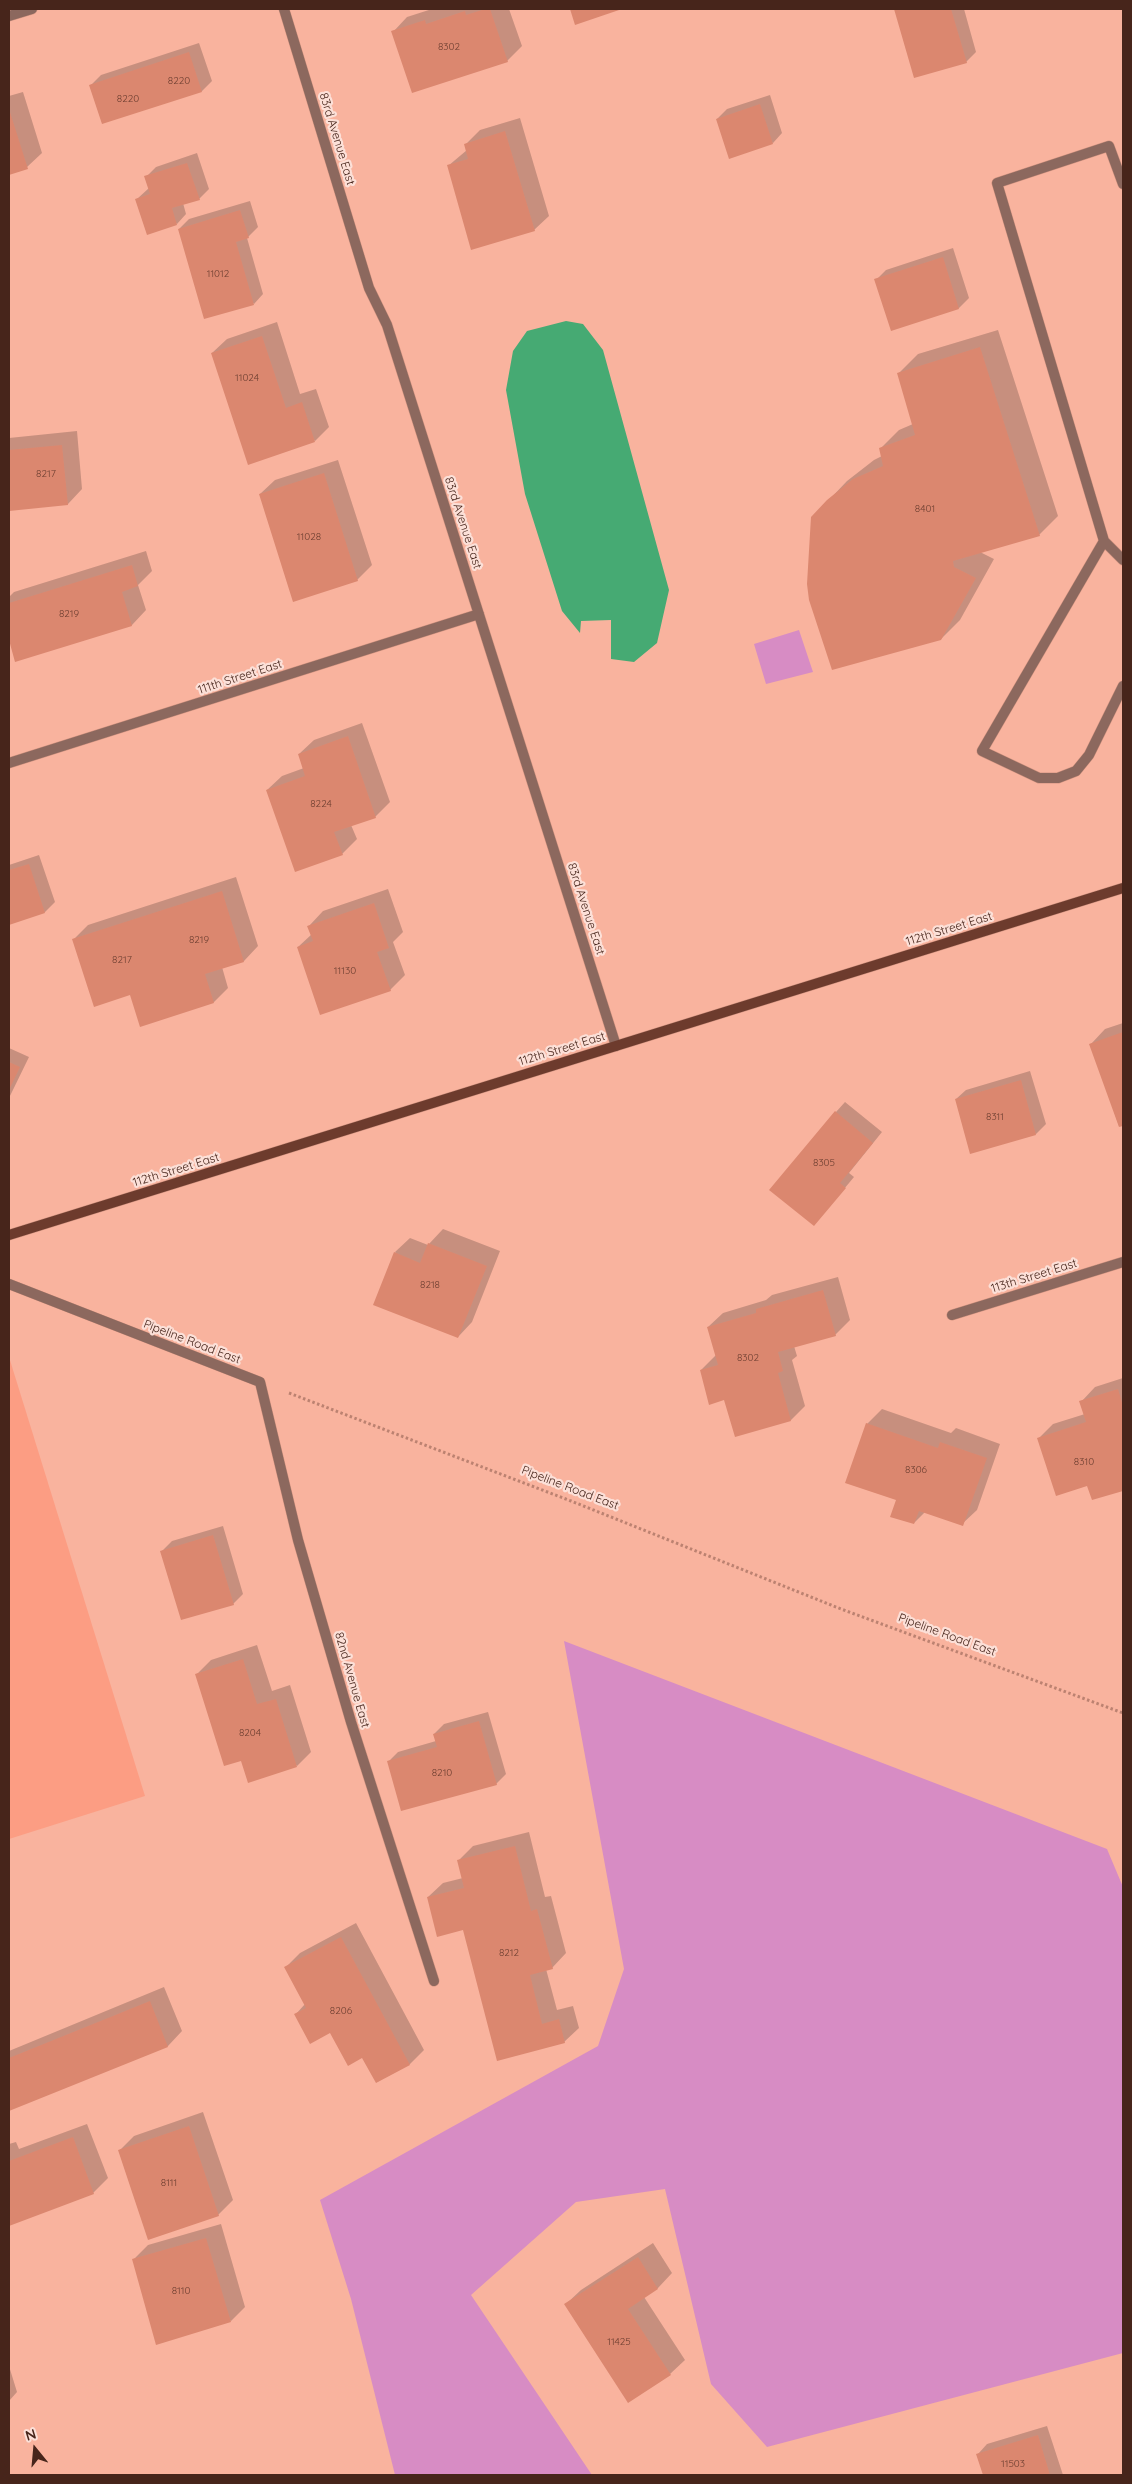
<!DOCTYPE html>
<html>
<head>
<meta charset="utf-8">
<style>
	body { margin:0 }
	#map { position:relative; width:1132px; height:2484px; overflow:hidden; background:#f9b39e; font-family:Quicksand,sans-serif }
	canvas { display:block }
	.frame { position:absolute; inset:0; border:10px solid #47251b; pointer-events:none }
	.north { position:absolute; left:10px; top:2424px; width:50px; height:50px; -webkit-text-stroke:4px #fce0d8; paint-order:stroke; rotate:343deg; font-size:14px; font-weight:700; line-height:20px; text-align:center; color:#47251b }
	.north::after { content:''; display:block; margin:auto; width:18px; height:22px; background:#47251b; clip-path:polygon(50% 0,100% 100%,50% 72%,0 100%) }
</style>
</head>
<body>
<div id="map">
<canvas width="1132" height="2484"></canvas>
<div class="frame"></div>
<div class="north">N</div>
</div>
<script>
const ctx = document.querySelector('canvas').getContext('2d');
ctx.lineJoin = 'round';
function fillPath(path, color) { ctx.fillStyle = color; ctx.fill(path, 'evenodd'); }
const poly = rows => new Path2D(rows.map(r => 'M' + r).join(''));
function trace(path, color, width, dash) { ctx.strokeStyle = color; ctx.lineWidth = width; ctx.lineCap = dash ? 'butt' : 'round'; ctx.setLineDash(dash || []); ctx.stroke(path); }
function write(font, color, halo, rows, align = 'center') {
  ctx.font = font + ' Quicksand,sans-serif'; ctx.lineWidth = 4.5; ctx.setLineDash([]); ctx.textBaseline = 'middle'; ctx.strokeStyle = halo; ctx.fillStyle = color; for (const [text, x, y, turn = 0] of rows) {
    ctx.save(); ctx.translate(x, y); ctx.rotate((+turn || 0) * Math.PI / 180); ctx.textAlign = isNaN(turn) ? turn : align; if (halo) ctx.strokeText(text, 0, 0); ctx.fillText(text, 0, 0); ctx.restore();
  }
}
fillPath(poly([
	[9,1357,145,1796,9,1839]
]), '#fc9d83');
fillPath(poly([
	[799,630,813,672,766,684,754,644],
	[564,1641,1107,1849,1123,1887,1123,2353,767,2447,711,2384,665,2189,576,2202,471,2295,592,2475,395,2475,351,2299,320,2200,598,2046,624,1969]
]), '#d78cc4');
fillPath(poly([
	[566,321,583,324,603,350,669,590,657,643,634,662,611,659,611,620,581,621,580,633,562,611,525,494,506,390,513,351,527,331]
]), '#46aa73');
fillPath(poly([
	[432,9,509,9,522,46,507,61,393,32,407,17],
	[895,9,964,9,976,52,966,62,915,76],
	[199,43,212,81,202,91,102,122,91,85,101,75],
	[23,92,42,153,27,167,9,173,9,96],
	[770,95,782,133,773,143,717,119,727,109],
	[520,118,549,216,534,230,448,166,467,150,466,144,480,130],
	[197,153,209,189,199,199,183,203,186,214,177,224,137,199,149,188,146,177,156,167],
	[250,201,258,227,247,238,263,294,254,304,179,229,189,219],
	[953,248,969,298,959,308,892,330,876,280,886,270],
	[277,322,300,394,316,389,329,427,315,441,212,353,227,339],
	[998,330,1058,516,1039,535,980,552,994,559,960,620,941,639,828,501,847,481,874,460,882,456,880,449,899,430,913,424,899,373,918,354],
	[77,431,82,489,68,504,9,510,9,438],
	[338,460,372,565,357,580,260,494,275,480],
	[146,551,152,571,138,585,146,610,132,625,16,660,9,636,9,597,14,592],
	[362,723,390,802,375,817,351,825,357,839,342,854,267,790,282,776,304,768,299,754,314,740],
	[39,855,55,902,45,912,9,924,9,865],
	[236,877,258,946,244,961,222,967,228,988,214,1002,141,1025,131,994,74,939,88,925],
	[388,889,403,932,393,942,405,975,390,990,298,947,312,934,309,926,323,911],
	[1123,1023,1123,1124,1119,1126,1091,1044,1105,1029],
	[9,1048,29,1057,9,1098],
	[1030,1071,1046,1124,1036,1134,971,1152,956,1099,966,1090],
	[845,1102,882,1132,849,1173,854,1177,814,1225,836,1112],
	[443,1229,500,1251,472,1322,458,1337,395,1252,410,1238,428,1245],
	[838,1277,850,1320,835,1335,794,1346,797,1356,792,1360,805,1406,791,1420,736,1436,725,1399,701,1370,716,1355,708,1327,723,1313,766,1300,772,1295],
	[1123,1378,1123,1489,1093,1499,1088,1484,1039,1438,1053,1424,1085,1414,1081,1402,1095,1387],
	[882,1409,951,1433,956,1428,1000,1444,977,1510,962,1524,925,1512,914,1523,898,1499,867,1424],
	[223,1526,243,1594,233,1604,162,1551,172,1541],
	[257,1645,272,1691,290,1685,311,1752,297,1766,197,1674,211,1660],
	[488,1712,506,1774,496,1784,388,1762,398,1752,436,1741,434,1734,444,1724],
	[529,1832,545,1897,551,1896,566,1953,552,1968,546,1969,557,2010,573,2006,579,2028,564,2042,498,2059,464,1929,428,1897,443,1883,463,1878,458,1861,473,1846],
	[356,1923,424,2050,410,2064,377,2082,363,2056,330,2031,296,2014,305,2004,286,1967,300,1953],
	[164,1987,182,2031,168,2046,9,2110,9,2051],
	[203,2112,233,2200,218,2215,120,2150,134,2136],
	[87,2124,108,2178,93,2193,9,2224,9,2144,16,2142,19,2149],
	[221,2224,245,2307,231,2321,133,2260,148,2245],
	[653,2243,672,2273,658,2288,644,2297,685,2360,670,2374,566,2304,581,2290],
	[9,2366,17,2392,9,2401],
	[1047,2426,1063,2475,984,2475,978,2454,987,2444]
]), '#0003');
fillPath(poly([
	[485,9,490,9,508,62,412,93,391,31,425,20,426,24,465,11,466,15],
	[570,9,622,9,575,25],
	[894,9,951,9,967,63,914,78],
	[189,52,202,92,102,124,89,85],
	[760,104,773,144,729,159,716,119],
	[9,109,28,169,9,175],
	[505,131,535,231,471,250,447,165,468,159,464,144],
	[187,163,200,200,172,208,177,225,147,235,135,199,150,194,144,176],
	[240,210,249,238,236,242,254,305,204,319,178,229],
	[943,257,959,309,891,331,874,279],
	[262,336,286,408,302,402,315,442,248,465,211,353],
	[980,347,1040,536,953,561,954,567,976,578,941,640,832,670,809,600,807,584,811,517,827,500,853,479,883,466,879,448,915,435,897,373],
	[62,445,68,505,9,511,9,450],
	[324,473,358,581,293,602,259,494],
	[132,565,138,586,122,592,132,626,15,662,9,640,9,603],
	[348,736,376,818,334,832,343,855,295,872,266,790,305,776,298,754],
	[29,864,45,913,9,925,9,870],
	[222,891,244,962,205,974,214,1003,140,1027,130,995,94,1007,72,939],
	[374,903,389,948,377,952,391,991,320,1015,297,947,313,941,307,926],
	[1123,1032,1123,1126,1119,1127,1089,1044],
	[9,1062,20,1067,9,1090],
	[1021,1080,1036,1135,970,1154,955,1099],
	[835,1111,873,1143,840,1183,846,1188,814,1226,769,1190],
	[428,1243,487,1266,458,1338,373,1305,394,1252,420,1263],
	[823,1290,836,1336,778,1352,783,1371,778,1373,791,1421,735,1437,724,1400,709,1405,700,1370,718,1365,707,1327,756,1313,756,1309],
	[1118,1389,1123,1406,1123,1491,1092,1500,1087,1486,1056,1496,1037,1438,1086,1422,1079,1401],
	[866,1423,938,1448,940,1442,987,1458,963,1526,919,1511,914,1524,890,1517,896,1500,845,1483],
	[213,1535,234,1605,181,1620,160,1551],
	[243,1659,257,1704,276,1699,297,1767,248,1783,241,1761,224,1766,195,1674],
	[479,1721,497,1785,401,1811,387,1761,437,1747,433,1734],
	[515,1846,531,1911,537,1909,553,1969,530,1975,542,2024,559,2019,565,2043,497,2061,463,1930,437,1937,427,1897,464,1888,457,1860],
	[341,1937,410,2065,376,2083,362,2058,348,2066,330,2033,310,2044,294,2014,306,2008,284,1967],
	[150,2001,168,2047,9,2111,9,2058],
	[189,2126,219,2216,148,2240,118,2150],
	[73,2137,94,2194,9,2226,9,2161],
	[206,2238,231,2322,156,2345,132,2259],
	[638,2257,658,2289,628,2309,671,2375,628,2403,564,2304],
	[1038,2435,1050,2475,983,2475,976,2454]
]), '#db876f');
const service = poly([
	[1123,184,1109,146,997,183,1104,541,982,751,1039,778,1058,778,1076,771,1089,755,1123,686],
	[1104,541,1123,560]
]);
const minor = poly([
	[284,9,369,288,387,325,616,1046],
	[9,16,32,9],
	[9,763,479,614],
	[9,1284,260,1382,298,1540,351,1722,434,1981],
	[952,1315,1123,1262]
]);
const secondary = poly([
	[9,1235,1123,888]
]);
trace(service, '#d29481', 11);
trace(minor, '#d29481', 11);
trace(secondary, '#d29481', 11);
trace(poly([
	[289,1393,571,1501,841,1609,1123,1713]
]), '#bc8271', 3, [2.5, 2.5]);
trace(service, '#8c685e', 10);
trace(minor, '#8c685e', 10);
trace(secondary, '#6d3b2d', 10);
write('10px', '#6c3e30', null, [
	["8302",449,47],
	["8220",179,81],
	["8220",128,99],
	["11012",218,274],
	["11024",247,378],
	["8217",46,474],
	["8401",925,509],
	["11028",309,537],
	["8219",69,614],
	["8224",321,804],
	["8219",199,940],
	["8217",122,960],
	["11130",345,971],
	["8311",995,1117],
	["8305",824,1163],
	["8218",430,1285],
	["8302",748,1358],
	["8310",1084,1462],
	["8306",916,1470],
	["8204",250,1733],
	["8210",442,1773],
	["8212",509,1953],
	["8206",341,2011],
	["8111",169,2183],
	["8110",181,2291],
	["11425",619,2342],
	["11503",1013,2464]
]);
write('12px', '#47251b', '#fce0d8', [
	["83rd Avenue East",337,139,73],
	["83rd Avenue East",463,523,72],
	["111th Street East",240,677,-18],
	["83rd Avenue East",586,909,72],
	["112th Street East",949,929,-17],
	["112th Street East",562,1049,-17],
	["112th Street East",176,1170,-17],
	["113th Street East",1034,1276,-17],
	["Pipeline Road East",192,1342,21],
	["Pipeline Road East",570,1488,21],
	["Pipeline Road East",947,1635,20],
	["82nd Avenue East",352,1680,74]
]);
</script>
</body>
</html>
